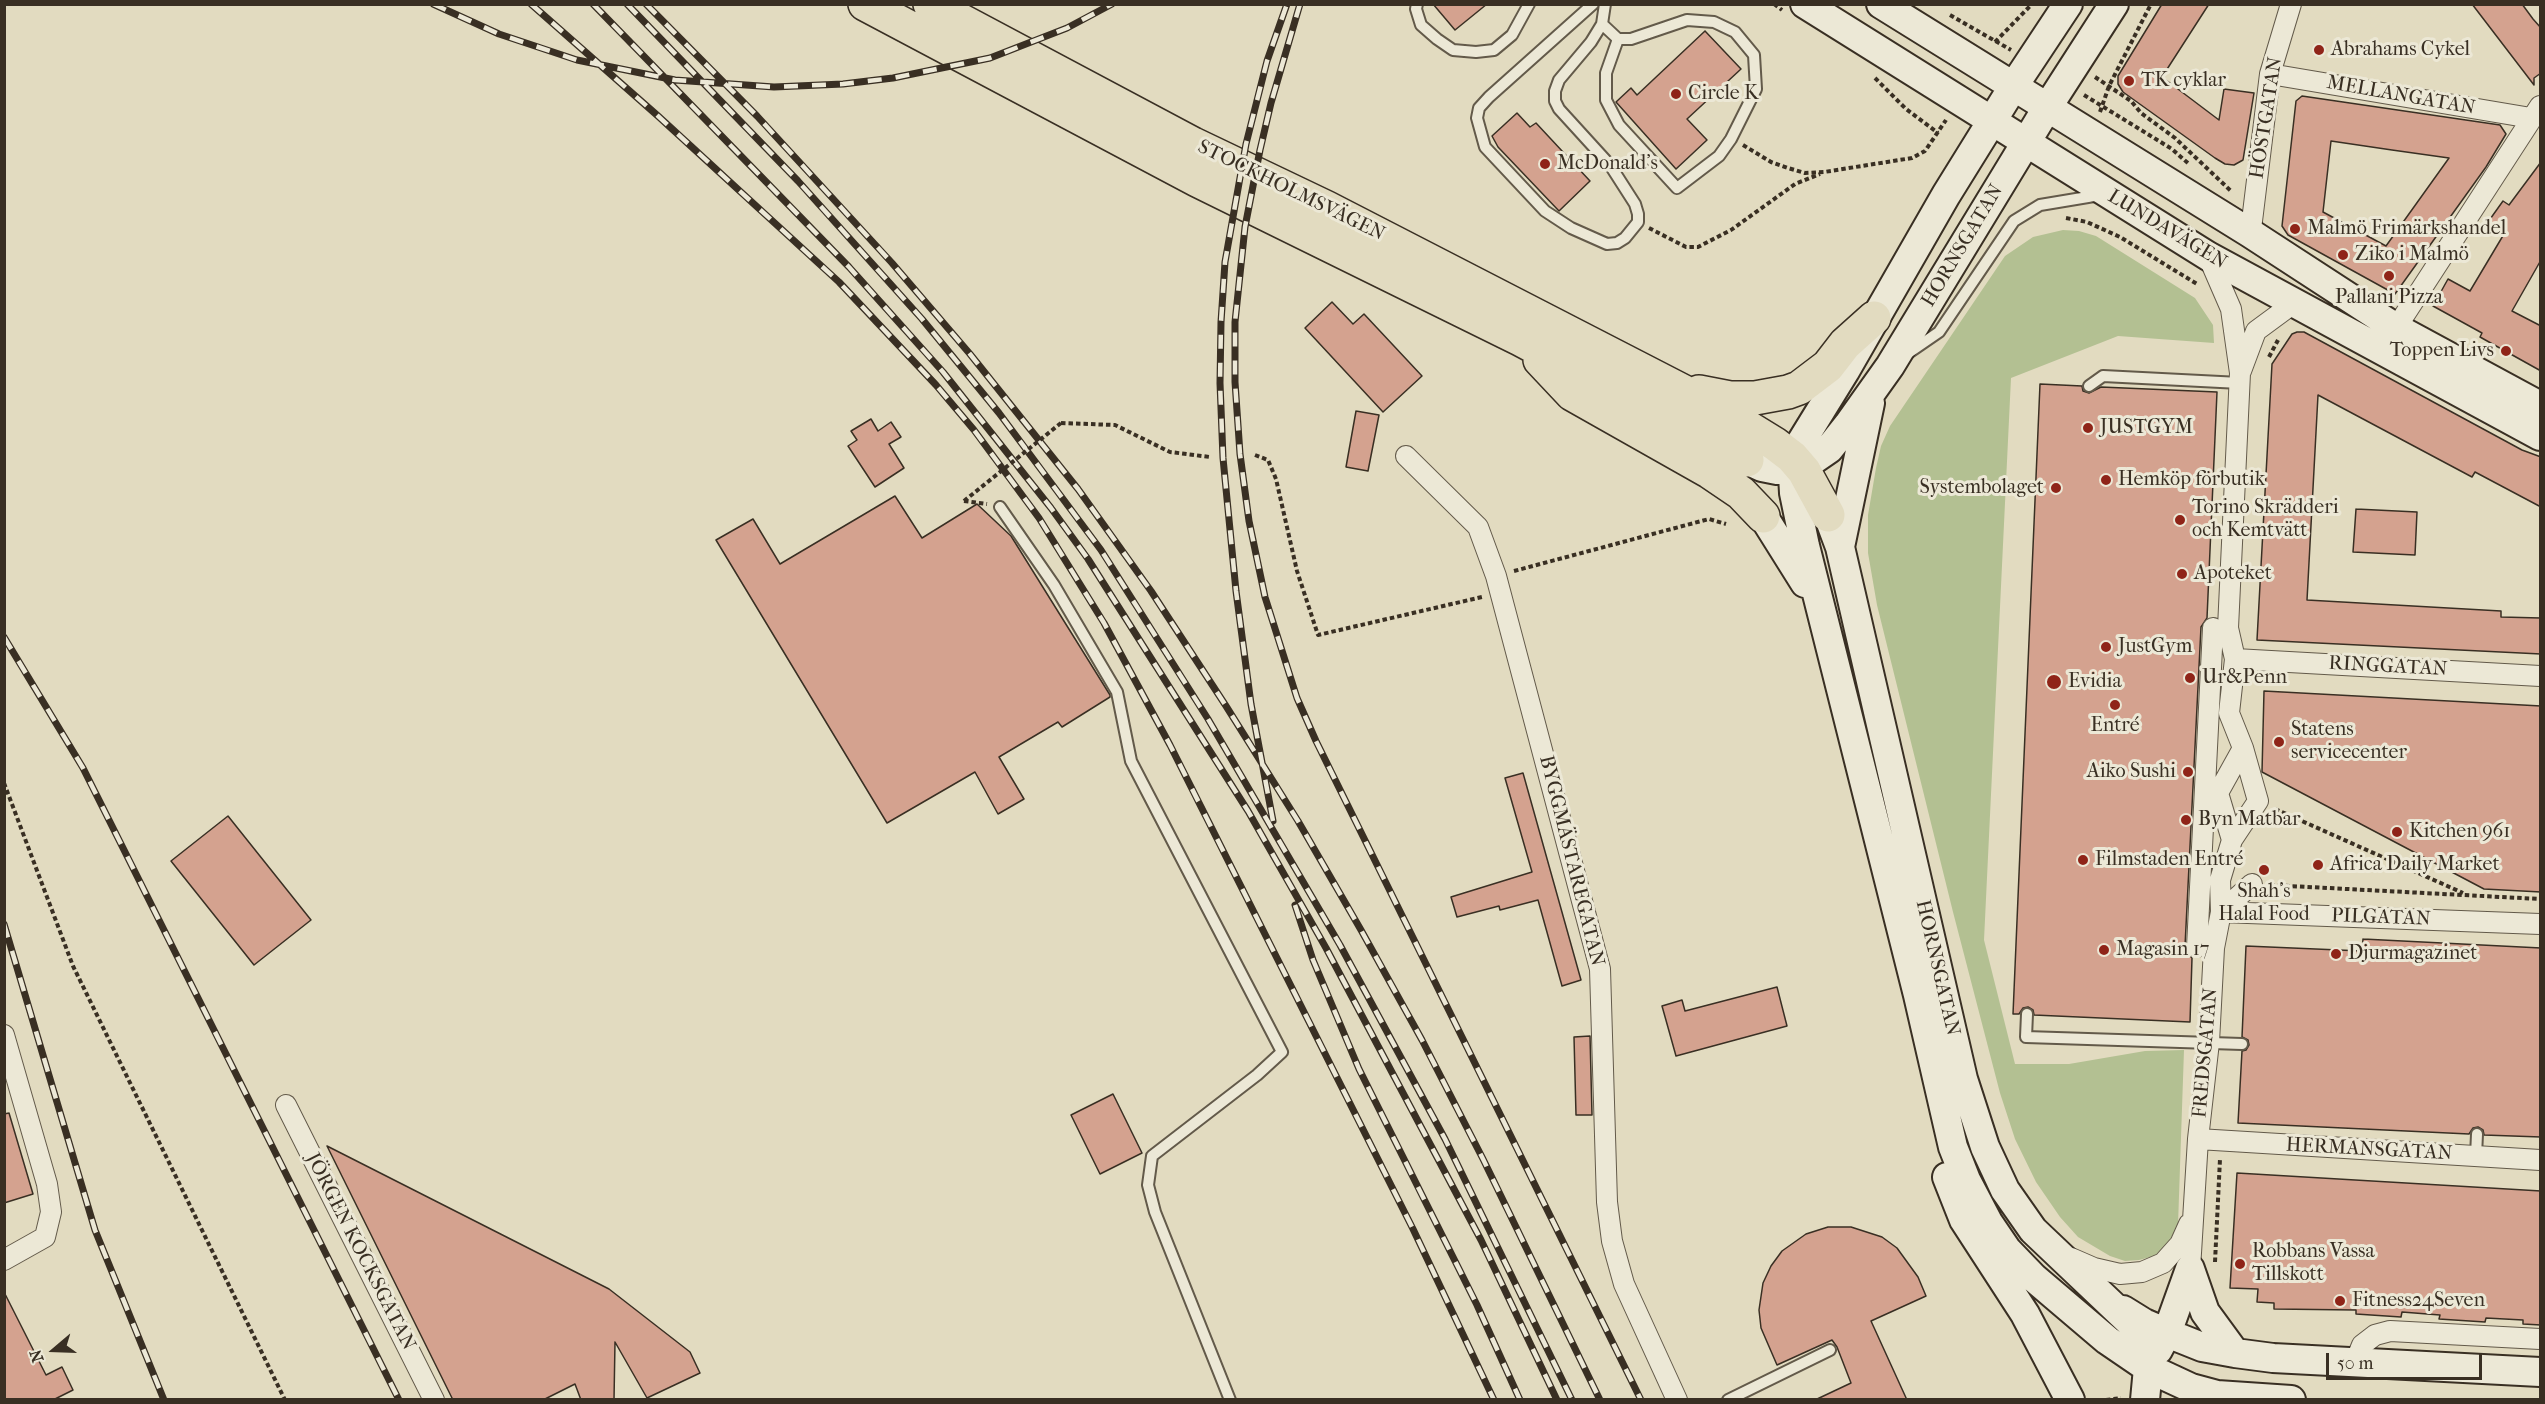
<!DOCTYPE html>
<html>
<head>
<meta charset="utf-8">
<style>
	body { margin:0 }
	#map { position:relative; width:2545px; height:1404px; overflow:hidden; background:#e2dbc0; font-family:"IM FELL French Canon",serif }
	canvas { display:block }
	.frame { position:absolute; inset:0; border:6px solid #392f23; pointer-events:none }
	.north { position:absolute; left:24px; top:1320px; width:60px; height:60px; -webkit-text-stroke:4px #ece8d6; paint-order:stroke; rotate:251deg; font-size:16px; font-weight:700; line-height:24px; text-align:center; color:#392f23 }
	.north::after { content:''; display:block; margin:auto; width:21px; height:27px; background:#392f23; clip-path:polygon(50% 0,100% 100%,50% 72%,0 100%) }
	.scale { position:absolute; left:2326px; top:1353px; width:156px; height:27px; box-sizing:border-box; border:3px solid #392f23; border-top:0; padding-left:8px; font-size:18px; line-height:21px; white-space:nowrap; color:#392f23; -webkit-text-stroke:4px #ece8d6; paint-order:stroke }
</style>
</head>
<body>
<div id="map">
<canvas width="2545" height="1404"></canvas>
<div class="frame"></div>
<div class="north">N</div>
<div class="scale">50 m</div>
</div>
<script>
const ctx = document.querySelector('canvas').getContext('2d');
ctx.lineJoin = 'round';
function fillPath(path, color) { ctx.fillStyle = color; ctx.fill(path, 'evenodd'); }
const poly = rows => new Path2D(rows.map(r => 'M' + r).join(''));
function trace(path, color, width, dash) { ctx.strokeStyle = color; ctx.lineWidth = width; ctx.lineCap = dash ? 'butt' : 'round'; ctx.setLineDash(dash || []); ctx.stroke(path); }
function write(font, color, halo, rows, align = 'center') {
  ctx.font = font + ' "IM FELL French Canon",serif'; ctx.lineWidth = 6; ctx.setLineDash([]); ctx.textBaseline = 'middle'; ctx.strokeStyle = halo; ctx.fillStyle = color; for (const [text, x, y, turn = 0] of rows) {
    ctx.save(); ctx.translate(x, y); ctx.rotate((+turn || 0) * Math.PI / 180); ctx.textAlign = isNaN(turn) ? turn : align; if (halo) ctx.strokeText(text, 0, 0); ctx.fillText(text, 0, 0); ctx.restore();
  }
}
fillPath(poly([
	[2063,230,2079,231,2096,236,2195,298,2213,325,2214,343,2118,336,2011,378,1984,940,2015,1064,2069,1064,2145,1051,2184,1050,2178,1225,2167,1245,2154,1256,2139,1260,2125,1261,2110,1256,2078,1237,2060,1217,2036,1182,2015,1139,2000,1093,1953,912,1877,605,1868,553,1868,515,1876,468,1881,446,1890,426,2005,256,2033,237]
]), '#b3c092');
const building = poly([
	[1433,4,1487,4,1455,30,1433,4],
	[2162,4,2209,4,2162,77,2219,120,2224,89,2254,93,2243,160,2234,165,2225,164,2215,158,2123,92,2118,84,2118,76,2162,4],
	[2472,4,2522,4,2533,19,2541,28,2541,73,2534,78,2534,85,2472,4],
	[1705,31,1741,69,1687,119,1707,140,1676,169,1616,102,1631,88,1637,95,1705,31],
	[2302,96,2500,125,2506,134,2486,167,2395,294,2288,235,2282,226,2296,101,2302,96],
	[2331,141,2392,150,2449,158,2386,246,2323,212,2331,141],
	[1517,113,1530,127,1536,123,1590,181,1559,211,1498,147,1492,136,1517,113],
	[2541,162,2541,260,2512,311,2541,326,2541,371,2480,337,2482,333,2433,306,2448,279,2470,291,2504,234,2488,222,2503,201,2509,205,2541,162],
	[1332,302,1353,324,1364,314,1422,376,1383,412,1305,328,1332,302],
	[2297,332,2304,332,2522,450,2541,457,2541,507,2475,472,2472,477,2318,395,2307,600,2501,611,2501,617,2541,618,2541,654,2257,640,2272,364,2292,334,2297,332],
	[2040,384,2082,386,2083,391,2089,393,2101,387,2217,392,2207,618,2201,627,2185,946,2187,953,2192,958,2190,1022,2034,1015,2033,1010,2028,1007,2023,1008,2019,1014,2013,1014,2040,384],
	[1356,411,1379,415,1368,471,1346,467,1356,411],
	[871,419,878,431,891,422,901,437,889,444,904,468,875,487,848,446,857,440,851,431,871,419],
	[895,496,922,538,977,504,1011,536,1110,695,1110,697,1062,727,1058,722,999,757,1024,799,998,814,975,772,887,823,716,540,753,519,780,564,895,496],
	[2356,509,2417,512,2415,555,2353,552,2356,509],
	[2264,691,2541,706,2541,892,2484,889,2262,772,2264,691],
	[1523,773,1581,980,1562,986,1538,900,1500,910,1499,906,1457,917,1451,897,1532,872,1505,778,1523,773],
	[228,816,311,920,254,965,171,861,228,816],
	[2363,939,2541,948,2541,1137,2484,1135,2483,1130,2478,1127,2473,1128,2469,1134,2238,1123,2242,1051,2246,1050,2249,1045,2248,1040,2242,1037,2246,946,2362,951,2363,939],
	[1777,987,1787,1026,1676,1056,1662,1006,1682,1000,1685,1011,1777,987],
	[1590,1036,1592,1115,1576,1115,1574,1037,1590,1036],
	[1113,1094,1142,1153,1100,1174,1071,1115,1113,1094],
	[9,1113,33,1194,4,1203,4,1114,9,1113],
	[327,1146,609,1289,690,1352,700,1373,647,1398,615,1342,614,1400,581,1400,575,1384,543,1400,453,1400,327,1146],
	[2237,1173,2541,1191,2541,1325,2523,1324,2523,1320,2486,1318,2485,1322,2439,1319,2440,1315,2402,1312,2401,1317,2356,1314,2356,1310,2274,1309,2274,1303,2257,1302,2258,1289,2230,1288,2237,1173],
	[1828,1227,1851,1227,1882,1237,1897,1248,1918,1277,1926,1296,1871,1321,1907,1400,1815,1400,1851,1383,1837,1347,1832,1340,1777,1365,1761,1328,1759,1310,1763,1283,1771,1266,1782,1251,1806,1234,1828,1227],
	[4,1292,46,1375,62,1367,73,1390,53,1400,4,1400,4,1292]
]);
fillPath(building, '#d4a28f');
trace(building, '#392f23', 1.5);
const lane = poly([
	[1417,4,1416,9,1421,25,1437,39,1453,50,1476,52,1494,50,1512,35,1529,4],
	[1593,4,1489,97,1479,108,1477,118,1485,147,1545,211,1571,228,1607,244,1617,243,1625,238,1638,222,1638,214,1635,204,1610,165,1559,109,1555,101,1555,91,1559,80,1591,42,1602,24,1605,4],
	[1602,24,1618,39,1606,73,1606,100,1619,125,1677,188,1719,156,1731,139,1756,89,1754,55,1735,32,1714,22,1687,20,1631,39,1618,39],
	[1907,354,1939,332,2014,221,2040,205,2100,195],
	[2089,386,2103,376,2240,383],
	[1000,507,1054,585,1117,692,1131,761,1282,1052,1257,1075,1152,1156,1148,1185,1155,1212,1230,1400],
	[2027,1014,2026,1037,2242,1044],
	[2476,1156,2477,1134],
	[1728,1400,1830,1350]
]);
const street = poly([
	[2270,74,2531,118],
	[2249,232,2252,221,2270,74,2291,4],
	[2396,328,2540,106],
	[2241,371,2256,331,2294,303],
	[1406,456,1478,527,1496,576,1600,969,1607,1202,1612,1241,1624,1284,1677,1400],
	[2235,659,2540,676],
	[2232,840,2258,801,2243,748],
	[2221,912,2540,924],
	[2221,912,2252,884],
	[2197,947,2213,628],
	[4,1035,47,1184,51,1212,45,1237,4,1260],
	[286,1105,434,1400],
	[2198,1139,2540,1160],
	[2071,1258,2094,1268,2120,1274,2142,1272,2163,1263,2180,1244,2189,1224],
	[2190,1269,2198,1139,2209,1042,2214,948,2221,912,2220,880,2232,840,2218,793,2243,748,2229,713,2235,659,2228,628,2240,373,2231,309,2208,256],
	[2355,1362,2362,1345,2375,1335,2390,1331,2540,1339]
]);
const secondary = poly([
	[1805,4,2208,256,2540,436],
	[1881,4,2250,233,2396,328,2540,406],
	[2068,4,2013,87,1946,195,1845,371,1792,457,1794,493,1805,546,1918,995,1953,1147,1966,1180,1988,1222,2007,1250,2034,1278,2107,1340,2148,1368,2191,1388,2217,1395,2291,1400],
	[1747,460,1762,467,1777,470,1792,469,1813,460,1829,449,1848,425,1890,366,2047,108,2114,4],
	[1828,515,1840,547,1963,1079,1985,1147,2005,1190,2033,1230,2132,1324,2144,1351,2148,1368,2145,1400],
	[1763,516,1805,583],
	[1840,547,1870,403],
	[1947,1177,1964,1220,2025,1314,2070,1400],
	[2190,1269,2205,1312,2235,1353],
	[2123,1310,2144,1323,2167,1333,2202,1347,2235,1353,2273,1358,2540,1372],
	[2158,1350,2167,1333,2190,1269]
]);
const highway = poly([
	[865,4,1197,180,1520,339,1747,460],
	[930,4,1193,144,1327,208,1723,412,1775,444,1792,457,1804,471,1828,515],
	[1540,360,1572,394,1710,472,1741,493,1763,516],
	[1699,392,1730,398,1755,398,1788,392,1799,388,1828,366,1845,344,1874,318]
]);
trace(lane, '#635a4a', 14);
trace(street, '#635a4a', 22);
trace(secondary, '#392f23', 32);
trace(highway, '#392f23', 36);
trace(poly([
	[1774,4,1782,10],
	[1950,15,2011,50],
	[1995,42,2032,4],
	[2095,77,2131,101,2141,113,2175,138,2231,191],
	[1875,78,1906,109,1938,133],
	[2084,95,2172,149,2190,165],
	[2100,112,2109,86,2151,4],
	[1743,145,1771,162,1788,168,1805,173,1824,172,1912,158,1925,151,1946,120],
	[2066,218,2087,222,2120,237,2197,284],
	[1649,228,1686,247,1698,247,1731,230,1795,184,1820,174],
	[2269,357,2278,340],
	[1061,423,1115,425,1170,452,1210,457],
	[1255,455,1268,460,1276,479,1297,571,1318,635,1482,597],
	[964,501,987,504],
	[1514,571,1709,519,1726,524],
	[4,783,73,966,285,1400],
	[2275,809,2463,893],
	[2270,885,2540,899],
	[2215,1262,2220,1159],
	[2106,1400,2121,1398]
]), '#392f23', 4, [4.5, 3]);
trace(lane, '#ece8d6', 10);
trace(street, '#ece8d6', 20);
trace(secondary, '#ece8d6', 28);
trace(highway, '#e2dbc0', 33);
const rail = poly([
	[433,4,499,34,577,60,675,80,774,87,843,84,893,78,990,58,1067,28,1112,4],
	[531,4,658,116,839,282,936,385,974,430,1039,518,1104,623,1170,745,1413,1229,1494,1400],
	[593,4,849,267,943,372,1051,508,1088,559,1248,811,1326,948,1481,1240,1557,1400],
	[627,4,798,181,922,319,999,413,1101,550,1208,719,1340,945,1445,1139,1572,1400],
	[646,4,757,116,892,263,970,354,1078,489,1151,591,1226,706,1298,821,1361,930,1422,1040,1483,1159,1600,1400],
	[1300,4,1271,103,1260,150,1245,227,1235,322,1235,382,1240,454,1249,521,1265,597,1297,698,1316,741,1641,1400],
	[4,637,83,768,399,1400],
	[1273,821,1251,704,1236,591,1223,458,1220,383,1221,322,1225,262,1246,144,1267,61,1287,4],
	[1295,905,1313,960,1359,1069,1477,1305,1520,1400],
	[4,924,95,1230,164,1400]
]);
trace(rail, '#392f23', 7);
trace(rail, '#ece8d6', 4.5, [14]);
trace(poly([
	[964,501,1061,423]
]), '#392f23', 4, [4.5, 3]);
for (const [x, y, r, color] of [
	[2319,50,6,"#8f2418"],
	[2129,81,6,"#8f2418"],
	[1676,94,6,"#8f2418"],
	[1545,164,6,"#8f2418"],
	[2295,229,6,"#8f2418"],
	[2343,255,6,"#8f2418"],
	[2389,276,6,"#8f2418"],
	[2506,351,6,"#8f2418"],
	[2088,428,6,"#8f2418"],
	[2106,480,6,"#8f2418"],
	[2056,488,6,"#8f2418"],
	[2180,520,6,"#8f2418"],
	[2182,574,6,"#8f2418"],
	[2106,647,6,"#8f2418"],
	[2190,678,6,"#8f2418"],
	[2054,682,8,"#8f2418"],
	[2115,705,6,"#8f2418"],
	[2279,742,6,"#8f2418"],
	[2188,772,6,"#8f2418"],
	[2186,820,6,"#8f2418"],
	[2397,832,6,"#8f2418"],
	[2083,860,6,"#8f2418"],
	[2318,865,6,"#8f2418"],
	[2264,870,6,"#8f2418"],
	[2104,950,6,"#8f2418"],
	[2336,954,6,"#8f2418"],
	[2240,1264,6,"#8f2418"],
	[2340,1301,6,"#8f2418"]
]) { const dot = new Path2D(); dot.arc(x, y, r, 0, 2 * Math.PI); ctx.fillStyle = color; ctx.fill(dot); trace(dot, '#ece8d6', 2); }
write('20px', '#392f23', '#ece8d6', [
	["Abrahams Cykel",2331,50],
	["TK cyklar",2141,81],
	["Circle K",1688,94],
	["McDonald's",1557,164],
	["Malmö Frimärkshandel",2307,229],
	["Ziko i Malmö",2355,255],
	["Pallani Pizza",2389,298,"center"],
	["Toppen Livs",2494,351,"right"],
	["JUSTGYM",2100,428],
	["Hemköp förbutik",2118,480],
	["Systembolaget",2044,488,"right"],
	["Torino Skrädderi",2192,508],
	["och Kemtvätt",2192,531],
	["Apoteket",2194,574],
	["JustGym",2118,647],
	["Ur&Penn",2202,678],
	["Evidia",2068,682],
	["Entré",2115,726,"center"],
	["Statens",2291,730],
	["servicecenter",2291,753],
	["Aiko Sushi",2176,772,"right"],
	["Byn Matbar",2198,820],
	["Kitchen 961",2409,832],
	["Filmstaden Entré",2095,860],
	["Africa Daily Market",2330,865],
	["Shah's",2264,892,"center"],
	["Halal Food",2264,915,"center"],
	["Magasin 17",2116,950],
	["Djurmagazinet",2348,954],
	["Robbans Vassa",2252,1252],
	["Tillskott",2252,1275],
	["Fitness24Seven",2352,1301]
], 'left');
write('20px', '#392f23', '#ece8d6', [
	["MELLANGATAN",2401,96,10],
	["HÖSTGATAN",2267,118,-81],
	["STOCKHOLMSVÄGEN",1291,191,26],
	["LUNDAVÄGEN",2167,230,31],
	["HORNSGATAN",1963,246,-59],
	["RINGGATAN",2388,667,3],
	["BYGGMÄSTAREGATAN",1571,861,76],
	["PILGATAN",2381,918,2],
	["HORNSGATAN",1937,968,77],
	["FREDSGATAN",2206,1053,-85],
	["HERMANSGATAN",2369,1150,3],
	["JÖRGEN KOCKSGATAN",360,1252,63]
]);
</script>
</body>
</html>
